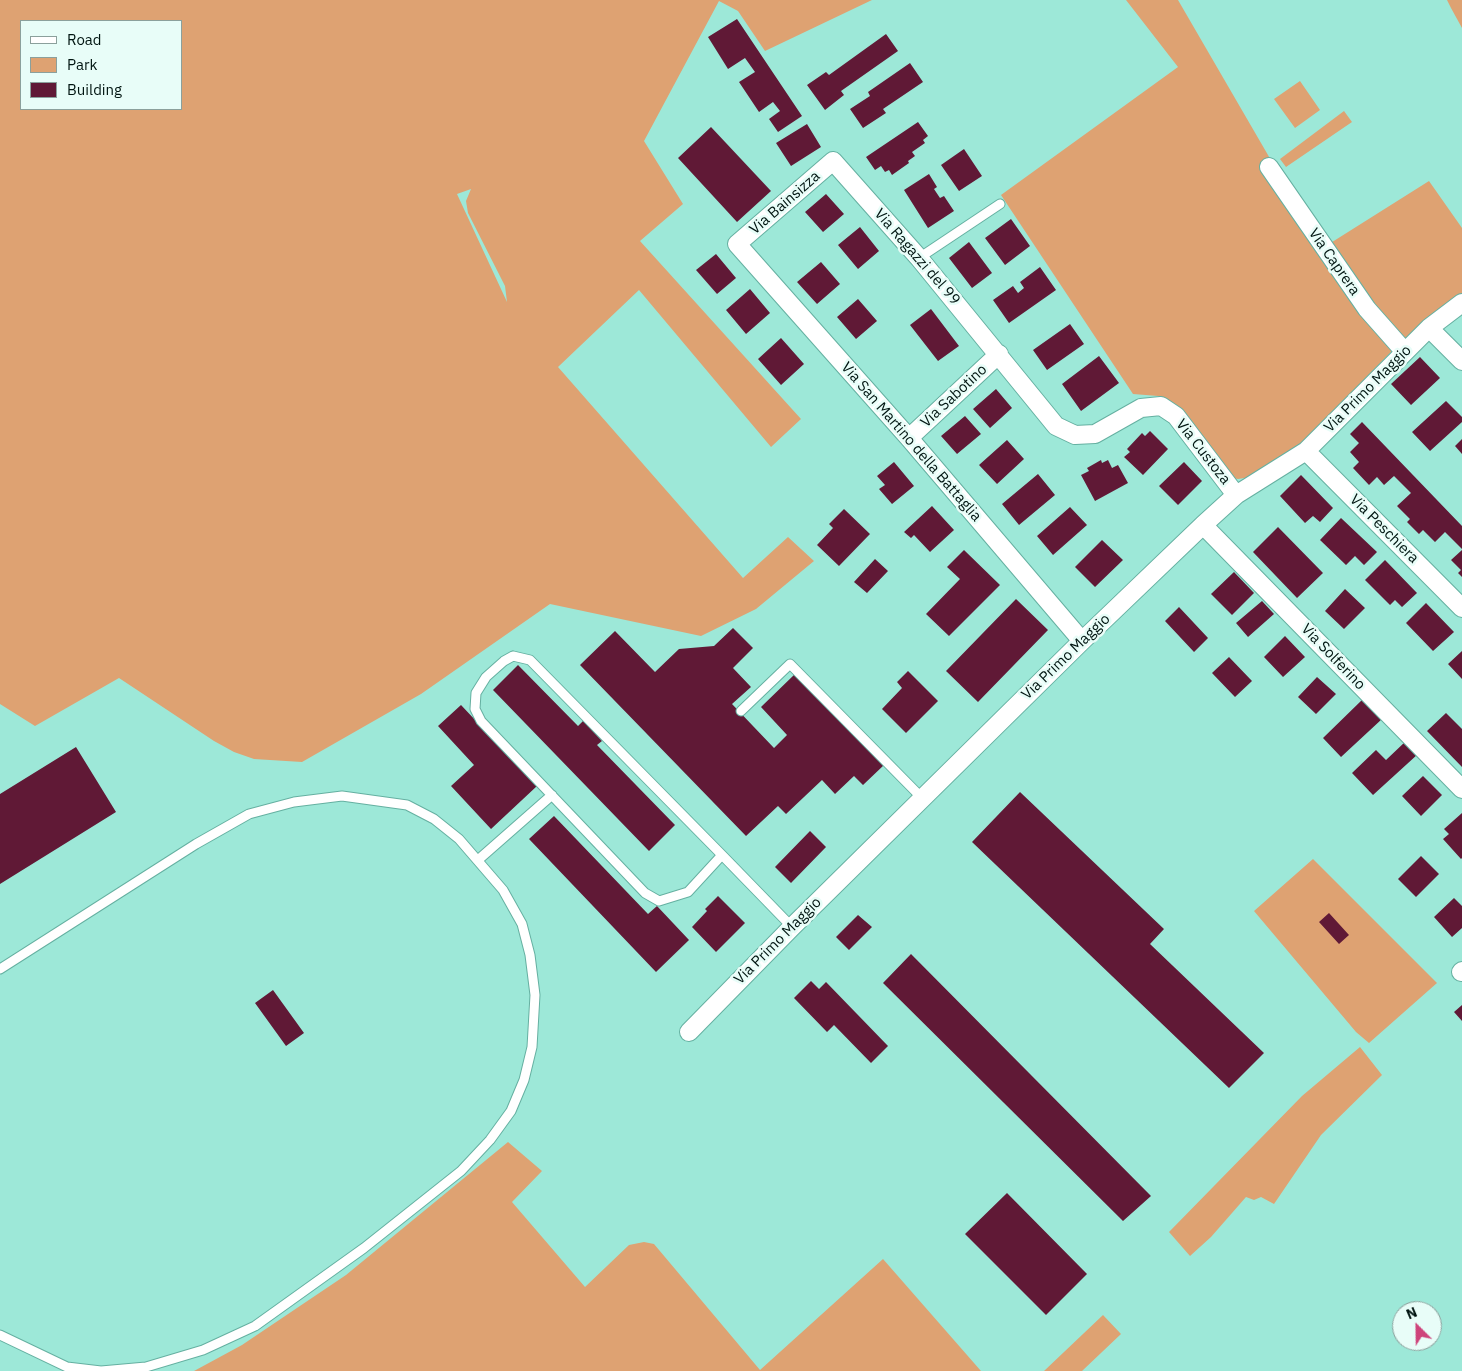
<!DOCTYPE html>
<html>
<head>
<meta charset="utf-8">
<style>
	body { margin:0 }
	#map { position:relative; width:1462px; height:1371px; overflow:hidden; background:#9de8d8; font-family:"IBM Plex Sans",sans-serif }
	canvas { display:block }
	.legend { position:absolute; left:20px; top:20px; width:162px; height:90px; box-sizing:border-box; background:#e8fdf8; border:1px solid #8ba09c; margin:0; padding:6px 9px; list-style:none; font-size:15px; color:#001511 }
	.legend li { display:flex; align-items:center; gap:10px; height:25px }
	.legend b { width:25px; border:1px solid #8ba09c }
	.north { position:absolute; left:1392px; top:1301px; width:50px; height:50px; box-sizing:border-box; background:#e8fdf8; border:1px solid #8ba09c; border-radius:50%; rotate:337deg; font-size:14px; font-weight:700; line-height:20px; text-align:center; color:#001511 }
	.north::after { content:''; display:block; margin:auto; width:18px; height:22px; background:#ce447b; clip-path:polygon(50% 0,100% 100%,50% 72%,0 100%) }
</style>
</head>
<body>
<div id="map">
<canvas width="1462" height="1371"></canvas>
<ul class="legend">
<li><b style="height:6px;background:#fff"></b>Road</li>
<li><b style="height:14px;background:#dea272"></b>Park</li>
<li><b style="height:14px;background:#601936"></b>Building</li>
</ul>
<div class="north">N</div>
</div>
<script>
const ctx = document.querySelector('canvas').getContext('2d');
ctx.lineJoin = 'round';
function fillPath(path, color) { ctx.fillStyle = color; ctx.fill(path, 'evenodd'); }
const poly = rows => new Path2D(rows.map(r => 'M' + r).join(''));
function trace(path, color, width, dash) { ctx.strokeStyle = color; ctx.lineWidth = width; ctx.lineCap = dash ? 'butt' : 'round'; ctx.setLineDash(dash || []); ctx.stroke(path); }
function write(font, color, halo, rows, align = 'center') {
  ctx.font = font + ' "IBM Plex Sans",sans-serif'; ctx.lineWidth = 5; ctx.setLineDash([]); ctx.textBaseline = 'middle'; ctx.strokeStyle = halo; ctx.fillStyle = color; for (const [text, x, y, turn = 0] of rows) {
    ctx.save(); ctx.translate(x, y); ctx.rotate((+turn || 0) * Math.PI / 180); ctx.textAlign = isNaN(turn) ? turn : align; if (halo) ctx.strokeText(text, 0, 0); ctx.fillText(text, 0, 0); ctx.restore();
  }
}
fillPath(poly([
	[0,0,872,0,765,51,738,11,719,1,644,141,683,204,640,241,801,419,771,447,639,290,558,367,743,578,788,537,814,561,756,609,701,636,550,604,421,694,302,762,254,759,234,752,214,741,119,678,35,726,0,704],
	[21,21,181,21,181,109,21,109],
	[471,189,466,201,468,213,505,286,507,302,457,194],
	[1126,0,1178,0,1297,205,1394,349,1298,447,1251,477,1238,479,1228,477,1178,406,1158,396,1133,394,1001,195,1178,67],
	[1447,0,1462,0,1462,28,1451,8],
	[1300,81,1320,110,1295,128,1274,99],
	[1344,111,1352,122,1286,167,1280,159],
	[1429,181,1462,228,1462,294,1401,342,1329,244],
	[1313,859,1437,983,1369,1043,1356,1032,1254,911],
	[1360,1047,1382,1075,1321,1135,1274,1204,1261,1197,1254,1200,1246,1197,1211,1237,1190,1256,1169,1232,1302,1096],
	[508,1142,542,1171,512,1202,585,1287,629,1245,644,1242,654,1244,760,1370,883,1259,981,1371,194,1371,242,1345,346,1275],
	[1103,1315,1121,1334,1082,1371,1044,1371]
]), '#dea272');
fillPath(poly([
	[737,19,802,116,778,132,769,119,780,111,773,102,759,112,739,82,755,72,745,58,728,69,708,37],
	[886,34,898,51,841,91,844,95,825,110,807,85,826,72,829,75],
	[910,63,923,82,883,109,886,113,863,128,850,109,870,96,868,92],
	[918,122,928,136,923,140,925,143,912,152,915,156,908,161,909,163,892,175,889,170,885,172,881,166,875,170,866,157],
	[807,124,821,147,791,166,776,143],
	[711,127,771,191,737,222,678,158],
	[964,149,982,176,959,191,941,165],
	[929,174,937,187,934,189,940,198,944,196,954,211,928,228,904,190],
	[826,194,844,214,823,232,805,212],
	[1011,219,1030,246,1005,265,985,238],
	[860,227,879,251,858,269,838,245],
	[969,242,992,273,972,288,949,258],
	[716,254,736,278,717,294,696,270],
	[821,262,840,284,817,304,797,282],
	[1040,267,1056,290,1009,323,993,300,1013,286,1018,293,1024,288,1020,282],
	[750,289,770,313,746,334,726,310],
	[858,299,877,321,856,339,837,317],
	[931,309,959,346,938,361,910,325],
	[1070,324,1084,344,1047,370,1033,350],
	[781,338,804,364,781,385,758,359],
	[1099,356,1119,383,1081,411,1062,384],
	[1420,357,1440,378,1411,405,1391,384],
	[996,389,1012,408,990,428,973,409],
	[1446,401,1462,417,1462,422,1430,451,1412,432],
	[965,416,981,434,957,454,941,436],
	[1362,422,1462,526,1462,549,1445,532,1435,542,1423,530,1419,534,1407,522,1410,519,1397,506,1411,493,1394,476,1384,485,1377,477,1369,485,1353,468,1359,462,1350,452,1359,443,1350,434],
	[1150,431,1168,449,1143,475,1124,457,1130,452,1127,449,1142,433,1145,436],
	[1462,439,1462,454,1455,446],
	[1007,440,1024,459,997,484,979,465],
	[1101,460,1102,463,1108,460,1112,468,1118,465,1128,483,1095,501,1081,475,1089,471,1087,468],
	[894,462,914,486,892,504,879,489,885,485,877,476],
	[1184,462,1202,481,1178,505,1159,486],
	[1038,474,1055,495,1019,525,1002,504],
	[1301,475,1333,508,1320,522,1313,516,1305,523,1280,496],
	[932,506,954,530,930,552,914,535,911,538,904,532],
	[1070,507,1087,525,1053,555,1037,536],
	[844,509,870,534,839,566,817,545,833,528,829,524],
	[1341,518,1377,552,1364,565,1355,556,1346,565,1320,540],
	[1278,527,1323,573,1297,598,1253,552],
	[1102,540,1123,560,1095,587,1075,567],
	[964,550,1000,585,949,636,926,614,960,579,947,567],
	[1462,550,1462,577,1458,573,1461,570,1451,560],
	[875,559,888,571,867,593,854,582],
	[1385,560,1417,593,1402,607,1395,600,1390,605,1365,580],
	[1234,572,1254,593,1232,615,1211,594],
	[1345,589,1365,608,1344,629,1325,611],
	[1016,599,1048,630,978,702,946,671],
	[1262,601,1274,614,1248,637,1236,623],
	[1426,603,1454,632,1433,651,1406,623],
	[1179,607,1208,638,1194,652,1165,621],
	[733,628,753,648,733,668,751,687,732,704,774,748,787,735,761,707,796,673,884,765,863,785,854,776,835,794,822,780,786,814,778,806,746,836,580,665,615,631,655,672,679,649,714,646],
	[1285,636,1305,657,1283,677,1264,657],
	[1462,651,1462,679,1448,664],
	[1229,657,1252,681,1235,697,1212,673],
	[518,665,578,726,583,721,602,741,597,745,675,825,649,851,493,690],
	[908,671,938,701,906,733,882,709,902,688,897,682],
	[1317,677,1336,694,1316,714,1298,697],
	[1363,699,1382,719,1341,757,1323,738],
	[461,705,537,786,491,829,451,786,474,765,438,726],
	[1446,713,1462,729,1462,767,1427,731],
	[1406,741,1418,754,1373,795,1352,773,1376,750,1386,760],
	[76,747,116,812,0,884,0,794],
	[1423,776,1442,795,1421,816,1402,796],
	[1020,792,1164,929,1150,944,1264,1053,1229,1088,972,842],
	[1462,813,1462,858,1461,859,1443,839,1449,834,1444,829],
	[554,816,648,914,657,906,689,940,656,972,529,839],
	[810,831,826,847,791,883,775,867],
	[1421,856,1439,874,1416,897,1398,879],
	[718,896,745,923,716,952,692,927,707,911,705,909],
	[1454,898,1462,906,1462,928,1452,937,1434,917],
	[1329,913,1349,935,1339,944,1319,922],
	[858,915,872,927,849,950,836,937],
	[911,954,1151,1196,1123,1221,883,983],
	[811,981,819,989,826,982,888,1046,871,1063,834,1025,827,1032,794,998],
	[273,990,304,1033,286,1046,255,1003],
	[1462,1005,1462,1021,1454,1012],
	[1007,1193,1087,1274,1046,1315,965,1234]
]), '#601936');
const lane = poly([
	[919,258,1000,204],
	[513,656,530,660,722,855,688,892,659,901,645,893,481,721,475,709,476,693,486,677,504,661,513,656],
	[741,711,790,664,922,798],
	[722,855,792,927],
	[478,860,552,795],
	[0,969,196,844,249,814,294,802,342,796,407,805,434,819,459,839,503,890,522,924,530,955,535,995,532,1047,524,1080,511,1111,490,1140,461,1171,364,1248,255,1326,203,1350,146,1367,101,1371,67,1367,0,1335]
]);
const street = poly([
	[1269,167,1367,309,1405,352],
	[1429,328,1462,361],
	[909,438,999,354],
	[1306,451,1462,608],
	[1203,525,1462,789],
	[1082,641,909,438,737,244,833,161,919,258,1056,426,1075,435,1095,434,1141,408,1161,406,1176,416,1236,495],
	[1461,972,1462,971],
	[689,1032,792,927,1082,641,1203,525,1236,495,1306,451,1429,328,1462,303]
]);
trace(lane, '#65b0a1', 11);
trace(street, '#65b0a1', 20);
trace(lane, '#fff', 9);
trace(street, '#fff', 18);
write('15px', '#001511', '#e8fdf8', [
	["Via Bainsizza",785,203,-41],
	["Via Ragazzi del 99",917,257,49],
	["Via Caprera",1334,262,55],
	["Via Primo Maggio",1368,389,-45],
	["Via Sabotino",954,396,-43],
	["Via San Martino della Battaglia",911,442,49],
	["Via Custoza",1203,452,52],
	["Via Peschiera",1384,529,45],
	["Via Primo Maggio",1066,657,-44],
	["Via Solferino",1333,657,46],
	["Via Primo Maggio",778,941,-45]
]);
</script>
</body>
</html>
